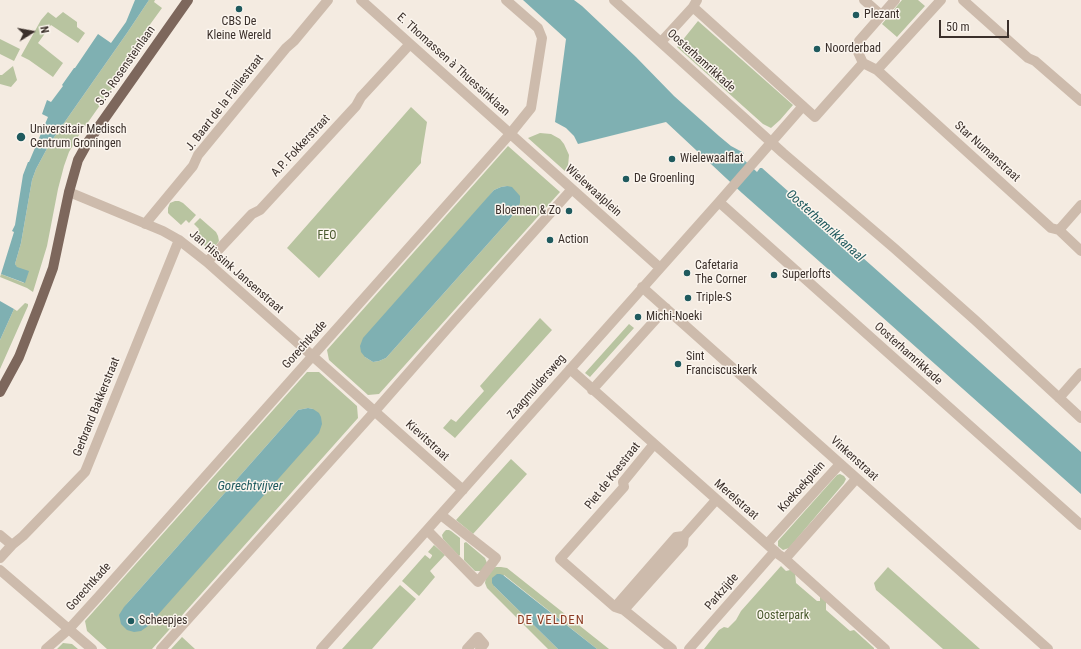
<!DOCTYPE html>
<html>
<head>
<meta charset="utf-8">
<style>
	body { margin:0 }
	#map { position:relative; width:1081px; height:649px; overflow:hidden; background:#f4ebe1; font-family:"Roboto Condensed",sans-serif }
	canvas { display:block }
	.north { position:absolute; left:12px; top:12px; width:40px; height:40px; -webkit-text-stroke:3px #fbf5ee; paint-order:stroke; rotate:79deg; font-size:11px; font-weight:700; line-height:16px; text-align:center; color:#3b302b }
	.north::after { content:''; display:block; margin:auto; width:14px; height:18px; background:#3b302b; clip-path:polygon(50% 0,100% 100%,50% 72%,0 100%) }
	.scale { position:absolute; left:939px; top:20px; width:70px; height:18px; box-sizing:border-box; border:2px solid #3b302b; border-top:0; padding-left:5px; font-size:12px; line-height:14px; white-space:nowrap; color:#3b302b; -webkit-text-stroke:3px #fbf5ee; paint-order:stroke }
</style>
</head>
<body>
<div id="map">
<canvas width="1081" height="649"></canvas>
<div class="north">N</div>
<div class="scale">50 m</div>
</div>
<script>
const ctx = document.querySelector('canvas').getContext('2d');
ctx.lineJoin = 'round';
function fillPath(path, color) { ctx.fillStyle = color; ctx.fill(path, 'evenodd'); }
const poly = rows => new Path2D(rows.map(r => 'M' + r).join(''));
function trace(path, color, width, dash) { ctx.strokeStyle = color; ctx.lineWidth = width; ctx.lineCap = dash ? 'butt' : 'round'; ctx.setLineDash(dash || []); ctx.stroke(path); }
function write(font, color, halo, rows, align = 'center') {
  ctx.font = font + ' "Roboto Condensed",sans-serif'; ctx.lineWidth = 3; ctx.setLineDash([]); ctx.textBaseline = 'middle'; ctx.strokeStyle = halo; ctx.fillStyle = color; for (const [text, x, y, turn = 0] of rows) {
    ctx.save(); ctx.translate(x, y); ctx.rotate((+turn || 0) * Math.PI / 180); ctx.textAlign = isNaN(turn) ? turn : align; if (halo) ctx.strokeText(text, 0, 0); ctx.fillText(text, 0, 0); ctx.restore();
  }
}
fillPath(poly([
	[149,0,155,0,154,2,162,8,146,30,151,33,79,135,69,152,64,166,58,189,47,246,33,292,27,288,0,277,1,274,24,283,15,264,21,243,32,180,36,169,50,143,127,33],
	[902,0,918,0,925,6,897,37,882,24],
	[48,12,56,18,63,12,77,22,77,27,85,33,78,43,51,25,38,43,63,63,53,77,29,60,21,56,41,20],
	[698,21,793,105,780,120,771,128,763,124,677,47],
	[0,39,20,49,14,61,0,54],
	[13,66,17,80,11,87,0,84,0,75,2,75],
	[411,107,427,122,421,159,421,163,319,278,287,248],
	[540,133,551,134,560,139,564,144,569,155,568,166,566,172,528,138],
	[508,146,560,192,379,394,368,395,329,360,327,350],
	[507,186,517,210,510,219,386,358,379,361,373,362,365,357,487,199,494,190,501,187],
	[175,201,179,201,183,203,196,215,189,223,186,220,181,225,171,216,168,213,168,208,170,203],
	[200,218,216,232,218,236,219,241,216,245,212,247,205,246,193,236,199,229,194,224],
	[25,303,28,304,28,306,0,369,0,340,14,309,17,311],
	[540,318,552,330,455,438,443,428,451,419,456,422,484,391,480,386],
	[629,324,634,328,590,377,585,373],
	[307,372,319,372,357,406,358,418,152,649,107,649,87,631,85,621],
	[308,408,313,409,124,607,298,410],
	[511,459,527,474,473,534,456,520],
	[840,474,844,476,846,479,844,483,789,548,783,550,778,546,778,541,837,475],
	[446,530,449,530,451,531,460,538,460,555,459,556,443,539,442,535,444,532],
	[466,542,485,558,487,563,481,571,475,571,464,560,464,543],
	[434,545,445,555,430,571,435,577,419,596,402,581,425,555,430,559,432,556,432,555,428,552],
	[781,566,786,571,790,570,792,568,795,573,796,583,817,601,820,601,820,596,826,599,826,610,850,631,854,630,874,648,874,649,704,649,719,630,724,627,728,628,736,620,741,611],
	[496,567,501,567,507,568,609,649,597,649,504,575,494,586,558,649,548,649,487,588,485,583,486,577,491,569],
	[888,567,889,568,980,649,943,649,898,609,876,590,874,583],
	[400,585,416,599,372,649,342,649],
	[182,637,195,649,171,649],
	[63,643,72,644,78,649,57,649]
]), '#b8c4a0');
fillPath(poly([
	[135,0,149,0,127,33,50,143,36,169,32,180,21,243,15,264,17,267,29,271,25,283,1,274,14,232,12,231,15,225,23,175,28,162,29,162,48,117,42,114,47,100,51,102,63,86,62,85,74,68,75,68,98,34,111,43,126,22],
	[523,0,574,0,582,6,636,57,674,96,719,136,731,146,744,153,742,156,742,159,744,160,757,172,760,168,762,168,1081,452,1081,494,872,308,742,193,666,122,578,144,574,136,566,128,555,122,566,39],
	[507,186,512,187,520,196,520,203,517,209,510,219,386,358,379,361,373,362,365,357,361,352,360,346,363,338,494,190,501,187],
	[0,301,14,309,0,340],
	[308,408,313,409,319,413,321,417,322,424,319,433,148,626,141,631,134,632,127,630,121,624,119,615,124,607,298,410],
	[497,574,500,574,503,575,597,649,558,649,494,586,492,583,492,578]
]), '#7fb0b2');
trace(poly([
	[361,0,659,267],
	[614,0,783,153,894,248,975,320,1081,418],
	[864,0,881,15],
	[895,0,859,41,857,50,863,63,877,70,1051,228,1059,230,1081,251],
	[963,0,1028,58,1035,61,1081,101],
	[693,7,815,117,863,63],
	[661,42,693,7,697,0],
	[877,70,941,0],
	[69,192,163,231,179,240,207,262,463,490],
	[719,202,1081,525],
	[145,224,193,166,198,155,286,48,294,41,328,0],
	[1059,230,1081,205],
	[207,262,252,214,260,210,356,106,361,97,410,44],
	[642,287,1048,649],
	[570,369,778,554,785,559,885,649],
	[592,390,666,308],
	[1059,398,1081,373],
	[427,530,478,582,496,558,441,515],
	[0,535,12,545],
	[767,544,840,464],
	[0,558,12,545,23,536,85,472,179,240],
	[785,559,856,479],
	[0,570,92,649],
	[615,607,676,537,684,536],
	[624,610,615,607,560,559,624,487,623,482,654,444],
	[46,649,69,629,99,596,510,134,531,108,542,38,538,28,506,0],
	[161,649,375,411,453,322,572,189],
	[321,649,719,202,803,106],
	[467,649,478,637,484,644,480,649],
	[672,649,624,610,683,544,684,536,716,500],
	[689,649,775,551]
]), '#cdbbac', 10);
trace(poly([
	[0,392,19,357,40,303,53,268,69,192,78,160,88,142,188,0]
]), '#7d675c', 10);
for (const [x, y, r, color] of [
	[239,9,4,"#1f5a5e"],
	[856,15,4,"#1f5a5e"],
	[817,49,4,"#1f5a5e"],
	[21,137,5,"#1f5a5e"],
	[672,159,4,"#1f5a5e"],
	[626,179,4,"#1f5a5e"],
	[569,211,4,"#1f5a5e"],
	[550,240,4,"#1f5a5e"],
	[687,273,4,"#1f5a5e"],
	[774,275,4,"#1f5a5e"],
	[688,298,4,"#1f5a5e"],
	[638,317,4,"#1f5a5e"],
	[678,364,4,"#1f5a5e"],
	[131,621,4,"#1f5a5e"]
]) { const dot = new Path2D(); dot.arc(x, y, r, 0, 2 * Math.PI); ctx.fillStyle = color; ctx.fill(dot); trace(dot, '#fbf5ee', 1.5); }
write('12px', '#3b302b', '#fbf5ee', [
	["Plezant",864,15],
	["CBS De",239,22,"center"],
	["Kleine Wereld",239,36,"center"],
	["Noorderbad",825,49],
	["Universitair Medisch",30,130],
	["Centrum Groningen",30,144],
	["Wielewaalflat",680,159],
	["De Groenling",634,179],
	["Bloemen & Zo",561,211,"right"],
	["Action",558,240],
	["Cafetaria",695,266],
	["The Corner",695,280],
	["Superlofts",782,275],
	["Triple-S",696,298],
	["Michi-Noeki",646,317],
	["Sint",686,357],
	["Franciscuskerk",686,371],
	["Scheepjes",139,621]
], 'left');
write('12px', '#3b302b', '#fbf5ee', [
	["Oosterhamrikkade",701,61,42],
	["E. Thomassen à Thuessinklaan",453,65,42],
	["S.S. Rosensteinlaan",126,66,-55],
	["J. Baart de la Faillestraat",225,103,-52],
	["A.P. Fokkerstraat",301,146,-47],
	["Star Numanstraat",987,152,42],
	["Wielewaalplein",593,191,42],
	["Jan Hissink Jansenstraat",236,272,41],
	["Gorechtkade",305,345,-48],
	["Oosterhamrikkade",908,354,42],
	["Zaagmuldersweg",537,387,-49],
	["Gerbrand Bakkerstraat",97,407,-68],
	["Kievitstraat",427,441,42],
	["Vinkenstraat",854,459,42],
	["Piet de Koestraat",613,476,-52],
	["Koekoekplein",802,487,-48],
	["Merelstraat",736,500,41],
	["Gorechtkade",89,587,-48],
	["Parkzijde",722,592,-49]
]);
write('12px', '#4a5a2e', '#fbf5ee', [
	["FEO",327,236],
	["Oosterpark",783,616]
]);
write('italic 13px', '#1f5a5e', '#fbf5ee', [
	["Oosterhamrikkanaal",825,226,42],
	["Gorechtvijver",250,487]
]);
ctx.letterSpacing = '1px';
write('13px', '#8c3b22', '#fbf5ee', [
	["DE VELDEN",551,621]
]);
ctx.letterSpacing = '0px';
</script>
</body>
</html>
